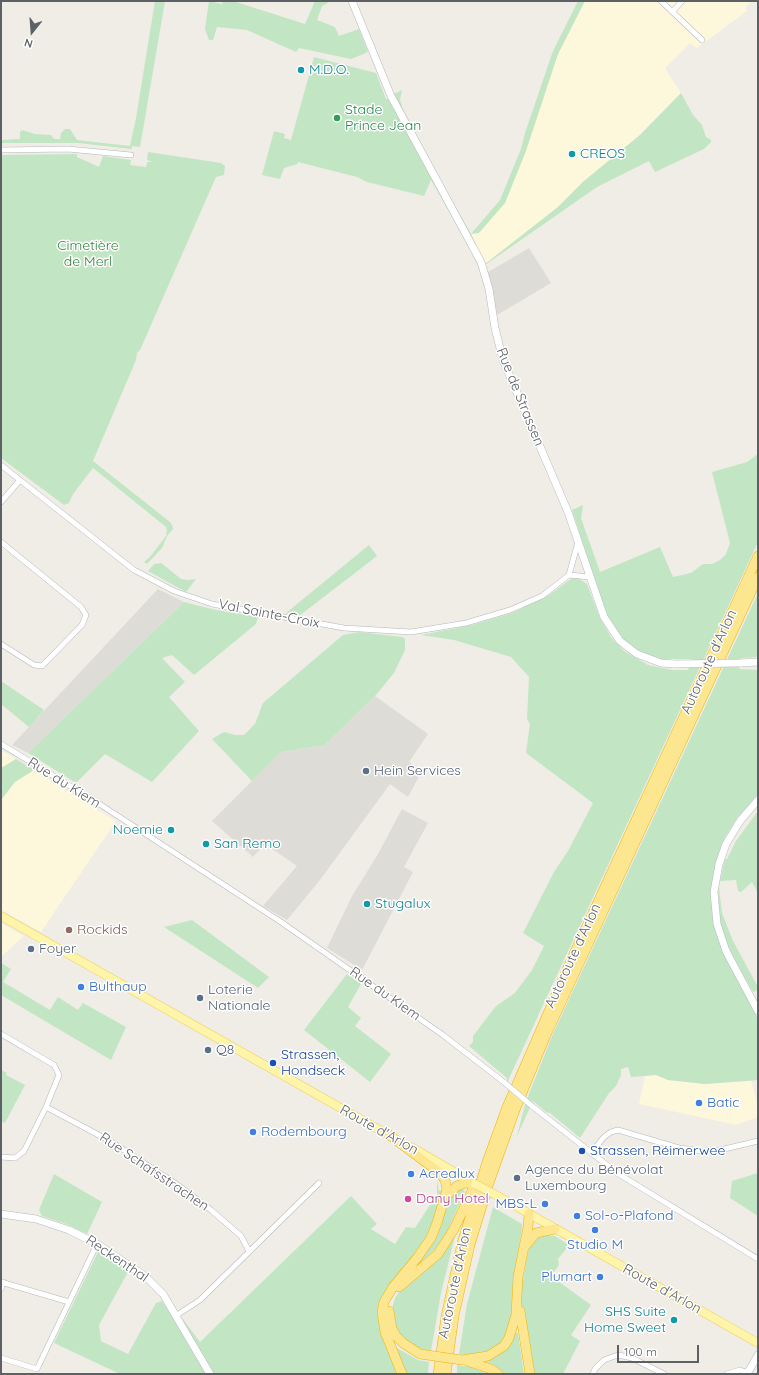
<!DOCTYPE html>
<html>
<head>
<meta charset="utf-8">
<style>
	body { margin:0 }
	#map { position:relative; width:759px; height:1375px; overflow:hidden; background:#efede5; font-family:Quicksand,sans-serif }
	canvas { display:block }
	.frame { position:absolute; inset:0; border:2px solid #5d6065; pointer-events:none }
	.north { position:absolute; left:12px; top:12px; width:40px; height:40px; -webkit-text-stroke:3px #fff; paint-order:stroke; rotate:197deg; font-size:11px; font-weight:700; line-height:16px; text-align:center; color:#5d6065 }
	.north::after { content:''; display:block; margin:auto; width:14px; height:18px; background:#5d6065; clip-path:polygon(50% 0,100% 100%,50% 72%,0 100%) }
	.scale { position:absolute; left:617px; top:1345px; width:82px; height:18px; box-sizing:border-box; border:2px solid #5d6065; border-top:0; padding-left:5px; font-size:12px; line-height:14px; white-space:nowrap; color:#5d6065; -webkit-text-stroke:3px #fff; paint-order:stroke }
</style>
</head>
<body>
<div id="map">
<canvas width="759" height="1375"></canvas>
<div class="frame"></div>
<div class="north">N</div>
<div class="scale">100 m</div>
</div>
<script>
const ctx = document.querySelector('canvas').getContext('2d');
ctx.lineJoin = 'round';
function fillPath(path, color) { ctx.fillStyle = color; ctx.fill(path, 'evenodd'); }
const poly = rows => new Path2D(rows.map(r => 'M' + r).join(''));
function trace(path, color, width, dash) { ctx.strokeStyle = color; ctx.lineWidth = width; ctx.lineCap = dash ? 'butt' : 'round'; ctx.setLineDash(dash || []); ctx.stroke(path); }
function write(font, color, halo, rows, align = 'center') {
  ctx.font = font + ' Quicksand,sans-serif'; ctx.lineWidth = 3; ctx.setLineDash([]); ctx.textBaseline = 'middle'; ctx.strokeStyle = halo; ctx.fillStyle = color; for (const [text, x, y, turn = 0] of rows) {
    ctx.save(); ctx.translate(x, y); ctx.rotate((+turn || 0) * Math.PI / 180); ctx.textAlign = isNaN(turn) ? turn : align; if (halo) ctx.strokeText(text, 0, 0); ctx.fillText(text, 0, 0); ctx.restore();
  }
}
fillPath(poly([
	[585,1,753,1,746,6,747,11,697,48,690,43,665,68,681,93,640,135,584,181,558,207,485,265,471,234,479,232,505,203,558,54],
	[1,750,116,821,41,932,1,910],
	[1,923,24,936,1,957],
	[656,1075,668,1080,705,1084,751,1081,758,1105,758,1117,736,1125,639,1104,645,1076]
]), '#fdf7db');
fillPath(poly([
	[529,248,551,283,497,315,488,272],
	[158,589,184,602,28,753,12,745],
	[375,696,428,734,409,762,422,771,408,797,390,784,320,880,287,920,263,906,297,866,265,844,253,857,212,821,281,752,325,745],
	[402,809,428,823,404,867,413,872,362,970,327,948,352,896,378,854]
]), '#dedcd7');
fillPath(poly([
	[155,1,165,1,140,147,132,146,132,149,78,143,1,143,1,140,20,139,20,132,22,130,35,134,51,135,54,139,60,139,61,133,65,129,70,129,77,140,130,146,136,118],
	[209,1,222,4,223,1,233,1,305,24,315,1,331,1,322,6,317,20,335,27,339,36,359,29,368,52,351,59,299,48,296,52,247,30,217,27,213,40,209,40,205,29],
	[578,1,585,1,558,54,526,151,505,203,479,233,471,234,485,264,558,207,584,181,640,135,681,93,693,115,702,125,706,137,711,140,711,142,704,149,655,172,649,161,597,187,485,265,479,267,467,243,431,180,424,196,367,182,357,177,298,162,297,164,284,168,280,179,262,175,274,131,285,134,284,138,291,140,314,57,376,73,386,99,388,99,390,103,397,100,394,94,402,90,400,100,403,109,434,169,471,234,500,200,521,149,525,133,553,51],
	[148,152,221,163,225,166,224,175,216,177,140,350,137,353,136,360,93,461,170,522,172,525,173,529,167,536,162,548,147,564,144,562,150,557,166,536,167,531,166,527,93,468,73,494,69,503,64,505,1,458,1,155,77,154,77,157,99,167,103,156,131,160,130,165,146,167,147,162,152,162,147,160],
	[758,454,758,542,505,1087,507,1078,469,1046,473,1042,473,1036,496,1006,515,993,532,970,544,946,523,933,554,872,568,851,593,803,526,753,530,724,527,719,529,677,511,657,454,640,421,635,472,625,512,613,549,595,571,579,578,578,587,584,600,618,611,637,624,651,648,665,672,670,688,670,693,659,659,659,641,652,622,638,606,614,572,510,583,505,581,518,600,572,660,547,673,577,691,573,703,564,712,564,720,560,726,554,730,543,712,472,747,462],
	[369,545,377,556,299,616,286,613],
	[161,563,181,579,188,580,196,579,186,592,148,571,154,564],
	[758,593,758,657,742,658,739,669,758,670,758,795,737,818,725,837,714,871,711,902,716,931,750,1001,758,1020,758,1080,705,1084,668,1080,656,1075,631,1077,628,1067,621,1069,621,1075,616,1086,609,1093,580,1138,550,1113,546,1112,533,1101,517,1136,525,1104,552,1036],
	[184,602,216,610,258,617,256,624,194,675,172,655,162,658,185,682,169,697,199,731,152,782,105,754,76,783,28,753],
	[359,632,402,637,405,639,405,650,394,673,375,696,325,745,281,752,252,781,212,739,224,732,235,735,244,735,255,724,263,703,343,635],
	[1,681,44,710,29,727,1,704],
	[16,759,34,770,15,782,1,800,1,768],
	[758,811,758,893,752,882,741,892,738,891,736,880,720,881,721,877,725,859,727,859,736,841],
	[718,888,719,888,722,913,733,941,758,987,758,990,753,992,737,965,725,939,720,925],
	[192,920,269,977,258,988,164,927],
	[1,963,11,969,3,982,50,1010,58,997,78,1010,83,1003,126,1027,111,1060,1,995],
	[347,974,361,984,348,1007,361,1018,355,1026,391,1054,370,1082,304,1030],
	[1,1070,7,1073,6,1075,25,1085,5,1123,1,1121],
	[758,1173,758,1216,730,1198,732,1181],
	[54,1174,102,1202,87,1234,66,1224,42,1216,39,1210],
	[437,1180,439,1191,443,1190,433,1223,422,1245,381,1301,396,1374,120,1374,54,1343,98,1252,102,1252,129,1270,99,1325,101,1341,128,1354,156,1303,162,1301,175,1321,182,1318,200,1342,351,1196,377,1224,371,1229,395,1244,406,1227,415,1228,437,1194],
	[461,1188,465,1191,443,1241,421,1263,417,1264,440,1225,453,1193],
	[493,1207,522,1224,522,1229,514,1278,513,1315,507,1337,495,1350,472,1356,459,1354,467,1304],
	[545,1235,555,1236,569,1245,558,1259,559,1265,551,1276,591,1305,571,1335,580,1341,563,1374,533,1374,522,1306,521,1291,528,1252,532,1243,538,1237],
	[454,1236,455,1236,441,1293,431,1351,414,1347,399,1335,391,1312,395,1298,399,1292],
	[514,1333,518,1333,524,1374,504,1374,493,1364,482,1360],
	[397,1348,418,1360,429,1362,428,1374,404,1374,395,1349],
	[457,1365,470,1367,488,1374,457,1374]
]), '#c2e6c4');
const minor = poly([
	[661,1,702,40],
	[672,12,682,1],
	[1,150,68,149,131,155],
	[1,465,134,570,174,591,212,604,344,628,411,632,466,623,510,610,542,596,569,575,578,542],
	[1,502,20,480],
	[1,542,81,607,86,615,82,625,42,666,34,665,1,644],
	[569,575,590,577],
	[1,744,98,803,281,922,443,1035,505,1083],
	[1,1034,54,1065,59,1075,46,1107,24,1151,15,1158,1,1157],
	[532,1106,617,1173,758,1259],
	[46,1107,110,1141,175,1183,211,1210,241,1236,249,1251],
	[591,1153,604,1137,611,1132,618,1130,679,1148,703,1151,720,1150,758,1141],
	[1,1282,69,1302],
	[1,1289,3,1282],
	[177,1315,200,1300,319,1183],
	[1,1358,37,1369,97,1244],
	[593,1374,595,1369,604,1360,618,1355,632,1358,664,1374],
	[727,1374,740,1370,748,1373]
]);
const secondary = poly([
	[352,1,391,96,481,262,489,289,495,328,503,360,568,512,604,617,620,641,637,654,661,663,674,664],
	[740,663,758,662],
	[758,800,740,821,726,844,719,864,714,892,717,924,726,951,758,1011],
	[1,1214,36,1219,69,1230,97,1244,145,1276,163,1294,210,1374],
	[747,1374,758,1355]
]);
const primary = poly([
	[1,916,392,1137],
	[411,1147,475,1184],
	[496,1195,758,1343]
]);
const motorway = poly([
	[388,1134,440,1173,445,1180,447,1189,437,1223,431,1238,417,1258,393,1287,384,1302,382,1312,385,1332,402,1374],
	[446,1196,457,1186,465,1183,475,1184],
	[526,1245,536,1233,555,1229],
	[399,1287,438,1254,454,1229,473,1189],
	[389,1311,392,1329,396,1336,403,1343,420,1354],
	[520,1311,530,1374],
	[462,1360,488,1356,504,1346,509,1338,516,1315,518,1277,528,1227,529,1214],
	[467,1361,491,1369,498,1374],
	[438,1374,446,1316,462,1243,487,1162,507,1107,573,956,758,556],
	[446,1374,454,1316,470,1245,489,1183,515,1110,546,1035,758,577]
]);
trace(minor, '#b5b7bc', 6);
trace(secondary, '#b6b9bf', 8);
trace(primary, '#f0ce5d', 9);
trace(motorway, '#f1b303', 10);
trace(minor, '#fff', 5);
trace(secondary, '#fff', 7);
trace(primary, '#fef5ab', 8);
trace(motorway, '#fce68f', 9);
const minorBridge = poly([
	[505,1083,532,1106]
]);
const secondaryBridge = poly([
	[674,664,740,663]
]);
const primaryBridge = poly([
	[475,1184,496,1195]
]);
const motorwayBridge = poly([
	[420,1354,462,1360]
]);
trace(minorBridge, '#b5b7bc', 6, []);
trace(secondaryBridge, '#b6b9bf', 8, []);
trace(primaryBridge, '#f0ce5d', 9, []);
trace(motorwayBridge, '#f1b303', 10, []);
trace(minorBridge, '#fff', 5);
trace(secondaryBridge, '#fff', 7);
trace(primaryBridge, '#fef5ab', 8);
trace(motorwayBridge, '#fce68f', 9);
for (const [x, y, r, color] of [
	[301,70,4,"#0f9aa8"],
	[337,118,4,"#2e9e5b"],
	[572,154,4,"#0f9aa8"],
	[366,771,4,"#5c6f8a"],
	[171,830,4,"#0f9aa8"],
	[206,844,4,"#0f9aa8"],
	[367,904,4,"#0f9aa8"],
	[69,930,4,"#8d6e63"],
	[31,949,4,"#5c6f8a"],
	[81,987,4,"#3f7fe0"],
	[200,998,4,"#5c6f8a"],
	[208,1050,4,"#5c6f8a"],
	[273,1063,4,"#1a4fb4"],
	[699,1103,4,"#3f7fe0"],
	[253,1132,4,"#3f7fe0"],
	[582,1151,4,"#1a4fb4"],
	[411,1174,4,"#3f7fe0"],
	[517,1178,4,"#5c6f8a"],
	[408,1199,4,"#d1479c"],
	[545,1204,4,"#3f7fe0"],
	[577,1216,4,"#3f7fe0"],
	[595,1230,4,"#3f7fe0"],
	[600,1277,4,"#3f7fe0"],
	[674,1320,4,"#0f9aa8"]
]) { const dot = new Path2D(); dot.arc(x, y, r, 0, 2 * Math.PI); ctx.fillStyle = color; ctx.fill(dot); trace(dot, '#fff', 1.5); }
write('14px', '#0d838f', '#fff', [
	["M.D.O.",309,70],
	["CREOS",580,154],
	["Noemie",163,830,"right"],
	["San Remo",214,844],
	["Stugalux",375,904],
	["SHS Suite",666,1312,"right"],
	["Home Sweet",666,1328,"right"]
], 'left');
write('14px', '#27864d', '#fff', [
	["Stade",345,110],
	["Prince Jean",345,126]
], 'left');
write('14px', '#35833e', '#fff', [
	["Cimetière",88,246],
	["de Merl",88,262]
]);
write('14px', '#5d6065', '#fff', [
	["Rue de Strassen",520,397,68],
	["Val Sainte-Croix",269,614,11],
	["Autoroute d'Arlon",709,662,-65],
	["Rue du Kiem",64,783,32],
	["Autoroute d'Arlon",573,956,-65],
	["Rue du Kiem",385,994,35],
	["Route d'Arlon",379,1130,29],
	["Rue Schafsstrachen",154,1172,34],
	["Reckenthal",117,1259,34],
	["Autoroute d'Arlon",455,1283,-78],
	["Route d'Arlon",662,1289,29]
]);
write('14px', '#4e5e75', '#fff', [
	["Hein Services",374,771],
	["Foyer",39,949],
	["Loterie",208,990],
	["Nationale",208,1006],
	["Q8",216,1050],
	["Agence du Bénévolat",525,1170],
	["Luxembourg",525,1186]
], 'left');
write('14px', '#785e54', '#fff', [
	["Rockids",77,930]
], 'left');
write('14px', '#366cbe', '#fff', [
	["Bulthaup",89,987],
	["Batic",707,1103],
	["Rodembourg",261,1132],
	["Acrealux",419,1174],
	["MBS-L",537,1204,"right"],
	["Sol-o-Plafond",585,1216],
	["Studio M",595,1245,"center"],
	["Plumart",592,1277,"right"]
], 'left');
write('14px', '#164399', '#fff', [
	["Strassen,",281,1055],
	["Hondseck",281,1071],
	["Strassen, Réimerwee",590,1151]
], 'left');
write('14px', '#b23c85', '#fff', [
	["Dany Hotel",416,1199]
], 'left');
</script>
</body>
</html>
